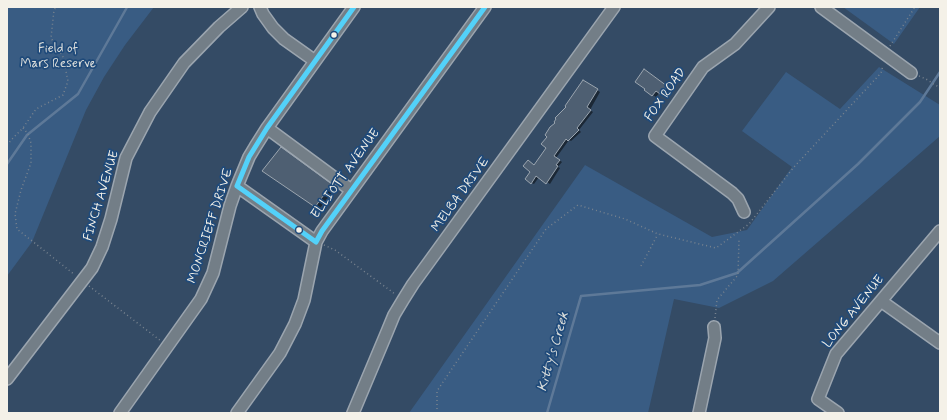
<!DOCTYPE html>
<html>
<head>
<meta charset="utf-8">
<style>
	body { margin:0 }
	#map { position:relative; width:947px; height:420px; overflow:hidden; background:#344b65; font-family:Mynerve,sans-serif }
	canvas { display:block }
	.frame { position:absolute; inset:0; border:8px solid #f4f1e8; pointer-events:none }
</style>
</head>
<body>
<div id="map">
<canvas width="947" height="420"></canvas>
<div class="frame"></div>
</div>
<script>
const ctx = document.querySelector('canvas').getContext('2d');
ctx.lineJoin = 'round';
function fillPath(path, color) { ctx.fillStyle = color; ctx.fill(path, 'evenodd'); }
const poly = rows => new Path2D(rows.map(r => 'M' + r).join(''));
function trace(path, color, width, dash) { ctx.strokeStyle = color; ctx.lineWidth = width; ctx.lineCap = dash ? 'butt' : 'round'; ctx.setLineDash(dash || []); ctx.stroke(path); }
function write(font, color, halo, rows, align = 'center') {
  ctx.font = font + ' Mynerve,sans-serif'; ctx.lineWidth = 3.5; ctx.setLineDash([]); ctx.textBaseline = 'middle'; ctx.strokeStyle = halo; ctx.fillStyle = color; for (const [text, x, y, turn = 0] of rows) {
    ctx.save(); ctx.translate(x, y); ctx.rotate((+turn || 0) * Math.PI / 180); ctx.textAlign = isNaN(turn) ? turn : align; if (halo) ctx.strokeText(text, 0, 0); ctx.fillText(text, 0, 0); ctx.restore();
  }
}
fillPath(poly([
	[7,7,154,7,125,45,104,77,86,110,32,242,7,276],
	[843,7,920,7,894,44],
	[879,67,940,105,940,136,773,281,719,308,674,299,648,413,409,413,585,165,712,237,747,230,792,167,742,131,786,72,840,109]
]), '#395c83');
fillPath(poly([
	[645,70,670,89,667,93,666,92,664,95,660,92,656,97,653,95],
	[583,81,600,92,590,110,593,112,579,130,581,132,571,141,569,140,556,158,562,162,558,167,560,168,550,184,539,177,534,184,532,183,532,171,535,166,548,148,556,123,568,107],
	[286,151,336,188,320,208,315,206]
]), '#0007');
trace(poly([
	[7,164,27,135,78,94,126,9,127,7],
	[547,413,581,296,700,285,737,273,858,164,920,102,940,72]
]), '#5e7998', 2.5);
const building = poly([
	[644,69,667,86,664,92,663,91,660,94,656,91,652,96,644,90,645,89,635,82,644,69],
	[583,80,598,89,587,107,591,110,577,128,579,130,568,141,566,139,554,156,560,160,556,165,558,166,546,184,536,176,531,184,525,179,530,172,523,166,528,160,534,165,546,148,541,144,547,137,545,135,550,127,555,123,554,122,556,119,555,118,566,107,565,106,583,80],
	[281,147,332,184,315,207,262,171,281,147]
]);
fillPath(building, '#4e5f72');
trace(building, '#9ba5af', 1);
const minor = poly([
	[260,7,263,14,273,28,284,39,315,61],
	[821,7,911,73],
	[267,128,351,190],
	[237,186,316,242],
	[744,212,738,199,732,193,655,136,703,67,735,44,769,7],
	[881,301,940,343],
	[7,379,92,268,102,247,111,219,126,158,150,112,184,63,219,27,242,7],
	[120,413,201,299,213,273,230,206,237,186,249,157,255,147,267,128,354,7],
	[237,413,280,353,295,324,304,300,316,242,322,231,485,7],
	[353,413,387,332,394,315,403,300,413,284,614,7],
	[699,413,715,338,714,327],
	[838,413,818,399,836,354,940,231]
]);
trace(minor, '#9ba5af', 14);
trace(poly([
	[890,46,915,7],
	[919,76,926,79,940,88],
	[23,128,28,134,31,143,31,163,21,190,15,214,17,229,75,275],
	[7,145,12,139,23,128,36,109,63,95,68,81,63,57,51,38,54,10,56,7],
	[324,245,335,250,395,294],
	[641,266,658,234],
	[89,286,161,341],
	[715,318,717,300,738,275,739,240],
	[437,413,437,391,546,229,578,205,625,219,658,234,716,248,749,224,794,167,881,73,883,65]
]), '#78838f', 1.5, [1, 3]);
trace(minor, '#737e87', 11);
trace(poly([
	[237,186,249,157,267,128,354,7],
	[237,186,316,242],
	[316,242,322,231,485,7]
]), '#53d1f9', 5);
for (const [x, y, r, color] of [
	[334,35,3.5,"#f4f1e8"],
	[299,230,3.5,"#f4f1e8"]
]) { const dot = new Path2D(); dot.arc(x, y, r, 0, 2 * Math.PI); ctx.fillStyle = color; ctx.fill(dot); trace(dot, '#1f4a7a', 1.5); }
write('13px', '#e1e2de', '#1f4a7a', [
	["Field of",58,49],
	["Mars Reserve",58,64]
]);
write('13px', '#f4f1e8', '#1f4a7a', [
	["FOX ROAD",666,95,-55],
	["ELLIOTT AVENUE",346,174,-54],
	["MELBA DRIVE",461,195,-54],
	["FINCH AVENUE",102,196,-73],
	["MONCRIEFF DRIVE",211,226,-72],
	["LONG AVENUE",854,312,-51]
]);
write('italic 14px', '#dee0dd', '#1f4a7a', [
	["Kitty's Creek",554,352,-74]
]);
</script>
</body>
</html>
